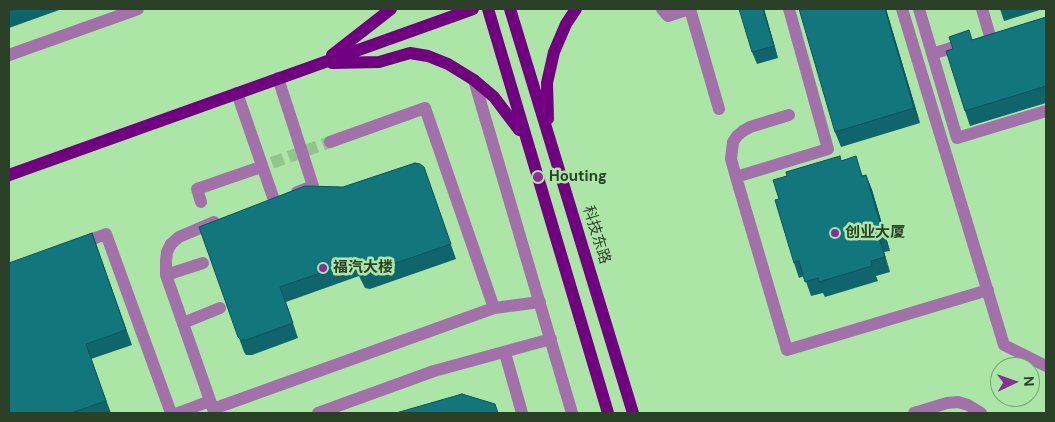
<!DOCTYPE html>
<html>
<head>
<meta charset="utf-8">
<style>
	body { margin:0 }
	#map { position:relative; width:1055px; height:422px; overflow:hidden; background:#ace6a6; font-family:"DM Sans",sans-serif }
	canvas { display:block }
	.frame { position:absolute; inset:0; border:10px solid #2a4127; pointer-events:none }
	.north { position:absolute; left:990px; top:357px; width:50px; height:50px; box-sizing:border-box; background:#ace6a6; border:1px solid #78a473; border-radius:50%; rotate:87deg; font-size:14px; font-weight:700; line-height:20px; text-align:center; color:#2a4127 }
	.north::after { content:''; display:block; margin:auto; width:18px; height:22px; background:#8b2e99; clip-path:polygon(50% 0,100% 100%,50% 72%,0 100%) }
</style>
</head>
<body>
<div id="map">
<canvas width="1055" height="422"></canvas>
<div class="frame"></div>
<div class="north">N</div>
</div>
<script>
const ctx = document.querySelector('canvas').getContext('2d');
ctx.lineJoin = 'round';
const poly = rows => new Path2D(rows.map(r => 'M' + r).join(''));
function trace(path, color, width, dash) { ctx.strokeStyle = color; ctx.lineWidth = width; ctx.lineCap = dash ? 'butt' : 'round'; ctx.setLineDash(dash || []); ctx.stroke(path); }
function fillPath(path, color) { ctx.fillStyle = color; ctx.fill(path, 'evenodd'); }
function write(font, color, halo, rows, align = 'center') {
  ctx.font = font + ' "DM Sans","Noto Sans SC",sans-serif'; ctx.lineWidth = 5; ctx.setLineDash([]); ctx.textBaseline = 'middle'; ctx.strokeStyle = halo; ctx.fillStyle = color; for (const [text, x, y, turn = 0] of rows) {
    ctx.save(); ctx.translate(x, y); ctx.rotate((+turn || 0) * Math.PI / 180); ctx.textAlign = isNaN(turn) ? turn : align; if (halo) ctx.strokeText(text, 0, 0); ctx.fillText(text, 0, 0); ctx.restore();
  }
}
trace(poly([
	[255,169,330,142]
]), '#92c58d', 12, [12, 6]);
trace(poly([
	[662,9,668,16,689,9],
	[690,9,719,109],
	[789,9,828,149,736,177,787,350,988,290],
	[902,9,1004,345,1046,366],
	[919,9,957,138,1046,111],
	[982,9,990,36],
	[932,54,967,43],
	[9,55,138,9],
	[278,78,313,186,297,192],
	[474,80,572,413],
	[237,93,274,200],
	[330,142,425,108,494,308],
	[736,177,731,159,733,142,737,136,743,131,750,127,789,115],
	[201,202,197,189,255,169],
	[214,222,179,237,171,244,167,252,166,261,166,275,213,409,494,308,540,302],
	[80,244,106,234,171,413],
	[166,275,203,263],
	[183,323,220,308],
	[505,353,522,413],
	[178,413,210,401],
	[318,413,434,371,551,339],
	[914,413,947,403,958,402,968,405,981,413]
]), '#a271a9', 12);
trace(poly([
	[488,9,608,413],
	[510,9,633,413],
	[332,55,391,9],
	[332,63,379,62,410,53,428,56,448,64,474,80,494,97,519,130],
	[548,119,547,83,554,52,566,24,576,9],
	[9,175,473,9]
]), '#710080', 12);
fillPath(poly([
	[9,9,62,9,9,28],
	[764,9,778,58,757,64,752,52],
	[886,9,920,123,841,147,835,132],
	[1000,9,1043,9,1004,21],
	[1046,17,1046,103,970,126,965,111,953,49,972,40],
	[841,161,863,176,866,175,872,190,890,251,884,252,890,272,876,276,878,281,825,297,823,293,811,296,804,276,799,278,794,263],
	[424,167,456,259,370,289,365,288,359,276,286,302,298,338,252,355,246,355,244,352,199,227],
	[92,233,132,345,91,359,111,413,9,413]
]), '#0f656c');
fillPath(poly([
	[763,9,764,9,778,58,774,46],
	[885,9,886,9,920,123,914,108],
	[866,175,872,190,890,251,884,236],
	[879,237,884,252,890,272,885,257]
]), '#0d5358');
const building = poly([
	[9,9,16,9,9,11,9,9],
	[739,9,763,9,774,46,752,52,739,9],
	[799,9,885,9,914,108,835,132,799,9],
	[1046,17,1046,86,965,111,946,51,953,49,949,37,969,30,972,40,1046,17],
	[840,156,841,161,856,156,862,176,866,175,884,236,879,237,885,257,871,261,872,266,819,282,818,278,805,282,799,261,794,263,775,200,779,199,773,180,787,176,786,172,840,156],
	[415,163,420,164,424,167,451,244,364,274,359,273,354,261,280,287,293,323,246,340,241,340,238,337,199,227,305,186,343,187,415,163],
	[92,233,126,330,86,344,106,401,71,413,9,413,9,263,92,233],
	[462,394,495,404,498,413,396,413,462,394]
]);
fillPath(building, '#12767d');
trace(building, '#0d5358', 1);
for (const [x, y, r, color] of [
	[538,177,6,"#8b2e99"],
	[835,233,5,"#8b2e99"],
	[323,268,5,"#8b2e99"]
]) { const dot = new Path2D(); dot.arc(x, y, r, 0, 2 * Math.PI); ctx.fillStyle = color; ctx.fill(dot); trace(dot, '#ace6a6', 2); }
write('bold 15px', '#2a4127', '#ace6a6', [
	["Houting",549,177],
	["创业大厦",845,233],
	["福汽大楼",333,268]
], 'left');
write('15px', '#2a4127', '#ace6a6', [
	["科技东路",596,235,73]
]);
</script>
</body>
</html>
